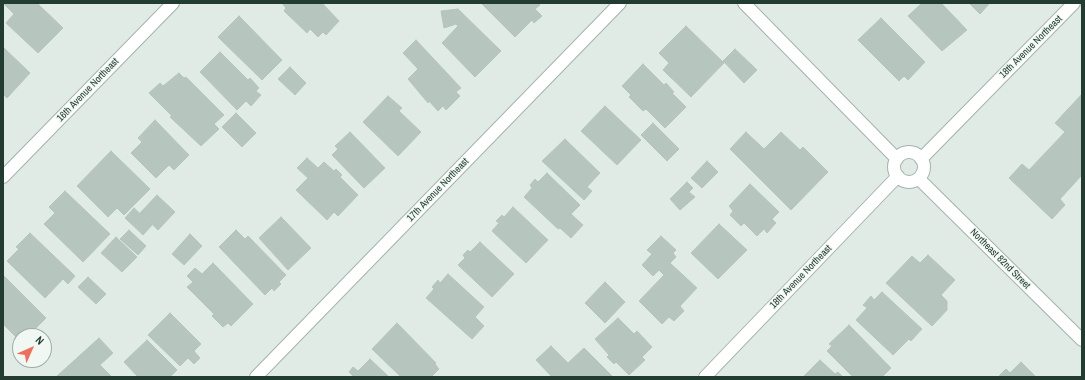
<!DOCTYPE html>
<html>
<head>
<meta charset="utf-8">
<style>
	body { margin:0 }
	#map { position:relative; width:1085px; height:380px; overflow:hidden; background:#e1ebe6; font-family:"Archivo Narrow",sans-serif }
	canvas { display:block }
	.frame { position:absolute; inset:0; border:4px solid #223c32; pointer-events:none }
	.north { position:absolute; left:12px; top:328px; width:40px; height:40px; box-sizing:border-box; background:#f1f8f4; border:1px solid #9eada6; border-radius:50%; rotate:45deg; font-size:11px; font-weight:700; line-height:16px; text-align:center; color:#223c32 }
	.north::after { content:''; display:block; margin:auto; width:14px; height:18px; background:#f06f5b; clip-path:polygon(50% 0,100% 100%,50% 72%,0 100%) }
</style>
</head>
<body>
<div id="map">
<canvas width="1085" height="380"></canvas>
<div class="frame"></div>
<div class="north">N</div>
</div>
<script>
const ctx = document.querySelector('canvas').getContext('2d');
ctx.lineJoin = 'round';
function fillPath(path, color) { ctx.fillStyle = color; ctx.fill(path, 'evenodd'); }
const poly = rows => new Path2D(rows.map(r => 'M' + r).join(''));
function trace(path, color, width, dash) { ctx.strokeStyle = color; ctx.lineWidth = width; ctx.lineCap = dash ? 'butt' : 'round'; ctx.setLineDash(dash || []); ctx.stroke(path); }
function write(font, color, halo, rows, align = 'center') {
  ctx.font = font + ' "Archivo Narrow",sans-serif'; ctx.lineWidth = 3; ctx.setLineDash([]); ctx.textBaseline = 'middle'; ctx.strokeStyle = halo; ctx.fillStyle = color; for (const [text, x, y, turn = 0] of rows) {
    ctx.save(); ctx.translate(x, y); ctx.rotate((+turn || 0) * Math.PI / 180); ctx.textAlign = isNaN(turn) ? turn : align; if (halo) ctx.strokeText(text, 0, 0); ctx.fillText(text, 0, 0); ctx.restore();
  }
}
const building = poly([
	[3,3,37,3,63,28,38,53,6,23,14,14,3,3],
	[282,3,322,3,339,21,326,35,323,32,318,37,310,29,307,33,284,11,286,8,282,3],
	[481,3,538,3,540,5,535,9,542,16,534,23,532,20,515,37,481,3],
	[922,3,941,3,967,30,942,51,908,16,922,3],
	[969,3,990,3,980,14,969,3],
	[458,9,501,51,475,77,442,43,458,26,456,24,444,28,441,11,458,9],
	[239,16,282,60,262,80,218,37,239,16],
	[881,18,925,62,908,80,904,76,899,81,858,40,881,18],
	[686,26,724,63,691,97,663,70,669,63,659,53,686,26],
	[416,40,461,88,456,92,460,96,446,110,443,106,438,111,429,101,428,103,408,79,418,69,403,53,416,40],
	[3,47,30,73,7,98,3,94,3,47],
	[735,49,757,70,744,83,723,61,735,49],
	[220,52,248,80,250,78,259,88,256,91,261,95,251,106,246,101,237,110,200,72,220,52],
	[643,64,664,85,666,83,674,92,672,93,686,107,665,128,646,109,643,111,629,97,631,95,622,86,643,64],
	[290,67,306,83,295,95,278,79,290,67],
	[179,73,184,78,186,77,224,115,214,124,219,129,201,146,170,117,172,116,149,93,160,83,163,86,179,73],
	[1082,94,1082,175,1060,199,1065,205,1052,219,1009,178,1022,164,1029,170,1065,132,1055,123,1082,94],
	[388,96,402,108,399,111,421,132,398,156,363,122,388,96],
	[605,106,641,140,617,165,581,131,605,106],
	[236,113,256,133,242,147,222,127,236,113],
	[155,120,189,155,174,170,169,165,156,178,131,153,142,142,138,138,155,120],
	[653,123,679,149,667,161,641,135,653,123],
	[350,132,385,168,364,188,332,155,338,149,335,146,350,132],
	[746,132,764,149,781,132,800,150,803,147,828,172,791,210,730,149,746,132],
	[565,139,600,173,587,187,592,191,584,200,542,161,565,139],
	[111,151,150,189,124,215,117,208,108,217,77,186,111,151],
	[307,158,318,168,324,162,334,171,336,169,342,175,340,177,358,195,338,216,334,212,327,220,296,190,308,178,297,168,307,158],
	[707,161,718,172,702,188,691,178,707,161],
	[547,173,580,205,571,214,583,225,571,238,560,228,558,229,524,197,532,188,530,185,535,179,538,182,547,173],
	[687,182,693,188,689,192,695,197,680,210,670,199,687,182],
	[750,184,779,212,772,219,776,223,767,233,764,229,757,236,744,223,741,226,730,215,733,211,729,206,750,184],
	[65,191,110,234,83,262,44,224,55,213,49,207,65,191],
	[157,195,175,212,158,230,140,213,157,195],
	[513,207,548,240,526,263,492,231,499,223,496,221,502,215,504,217,513,207],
	[134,208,152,225,143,235,125,218,134,208],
	[281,217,311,248,288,270,259,238,281,217],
	[719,224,747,250,718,279,691,253,719,224],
	[129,230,146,246,138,255,120,239,129,230],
	[236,230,245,239,248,236,286,275,279,282,281,284,274,291,272,288,265,295,219,247,236,230],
	[30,233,75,276,68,284,63,279,45,298,7,261,19,249,16,247,30,233],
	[190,234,202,246,184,265,172,254,190,234],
	[661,236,676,250,673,253,676,257,670,263,697,288,680,306,684,311,674,321,669,317,662,324,639,301,664,275,659,270,653,276,642,265,652,254,647,250,661,236],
	[116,237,137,257,122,272,101,253,116,237],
	[480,242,514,274,492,297,458,265,465,258,463,255,468,250,470,252,480,242],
	[928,255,955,280,941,295,947,301,947,310,932,326,886,283,912,256,920,263,928,255],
	[213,263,253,304,231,326,228,323,223,327,212,316,214,314,187,287,193,282,187,276,195,268,202,274,213,263],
	[448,274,484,307,475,317,484,326,472,339,426,298,434,289,432,287,438,280,440,283,448,274],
	[3,275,46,318,28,336,20,336,20,341,3,324,3,275],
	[88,277,106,294,96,304,78,287,88,277],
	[605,282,625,302,605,323,585,303,605,282],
	[882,292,922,329,911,341,909,339,893,355,856,320,867,308,863,305,871,296,874,300,882,292],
	[170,313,201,344,194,351,200,358,194,364,188,358,180,366,148,335,170,313],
	[618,318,634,334,637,331,652,347,642,357,645,360,629,375,616,362,614,364,607,357,609,355,595,339,618,318],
	[397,323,436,363,435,364,439,369,431,377,401,377,372,349,397,323],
	[849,325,891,368,882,377,853,377,827,351,832,346,829,344,849,325],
	[99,338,113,353,100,365,111,376,59,377,57,376,99,338],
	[147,340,177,370,170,377,138,377,124,362,147,340],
	[551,346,568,363,584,348,613,377,552,377,536,360,551,346],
	[370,359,389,377,354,377,349,372,353,367,358,371,370,359],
	[820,360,835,374,838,372,843,377,803,377,820,360],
	[1021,362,1036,377,998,377,1006,369,1010,373,1021,362]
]);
fillPath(building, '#b6c6be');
trace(building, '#b4c5bc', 1);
const minor = poly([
	[744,3,897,159],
	'894 167a15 15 0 1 1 30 0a15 15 0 1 1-30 0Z',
	[921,159,1074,3],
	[3,177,173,3],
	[919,179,1082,340],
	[256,377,620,3],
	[705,377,898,176]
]);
trace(minor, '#a4b3ac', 14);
trace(minor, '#fff', 12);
write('10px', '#223c32', '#f1f8f4', [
	["18th Avenue Northeast",1031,47,-45],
	["16th Avenue Northeast",88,90,-46],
	["17th Avenue Northeast",438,190,-46],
	["Northeast 82nd Street",1000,259,45],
	["18th Avenue Northeast",801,277,-46]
]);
</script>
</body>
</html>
